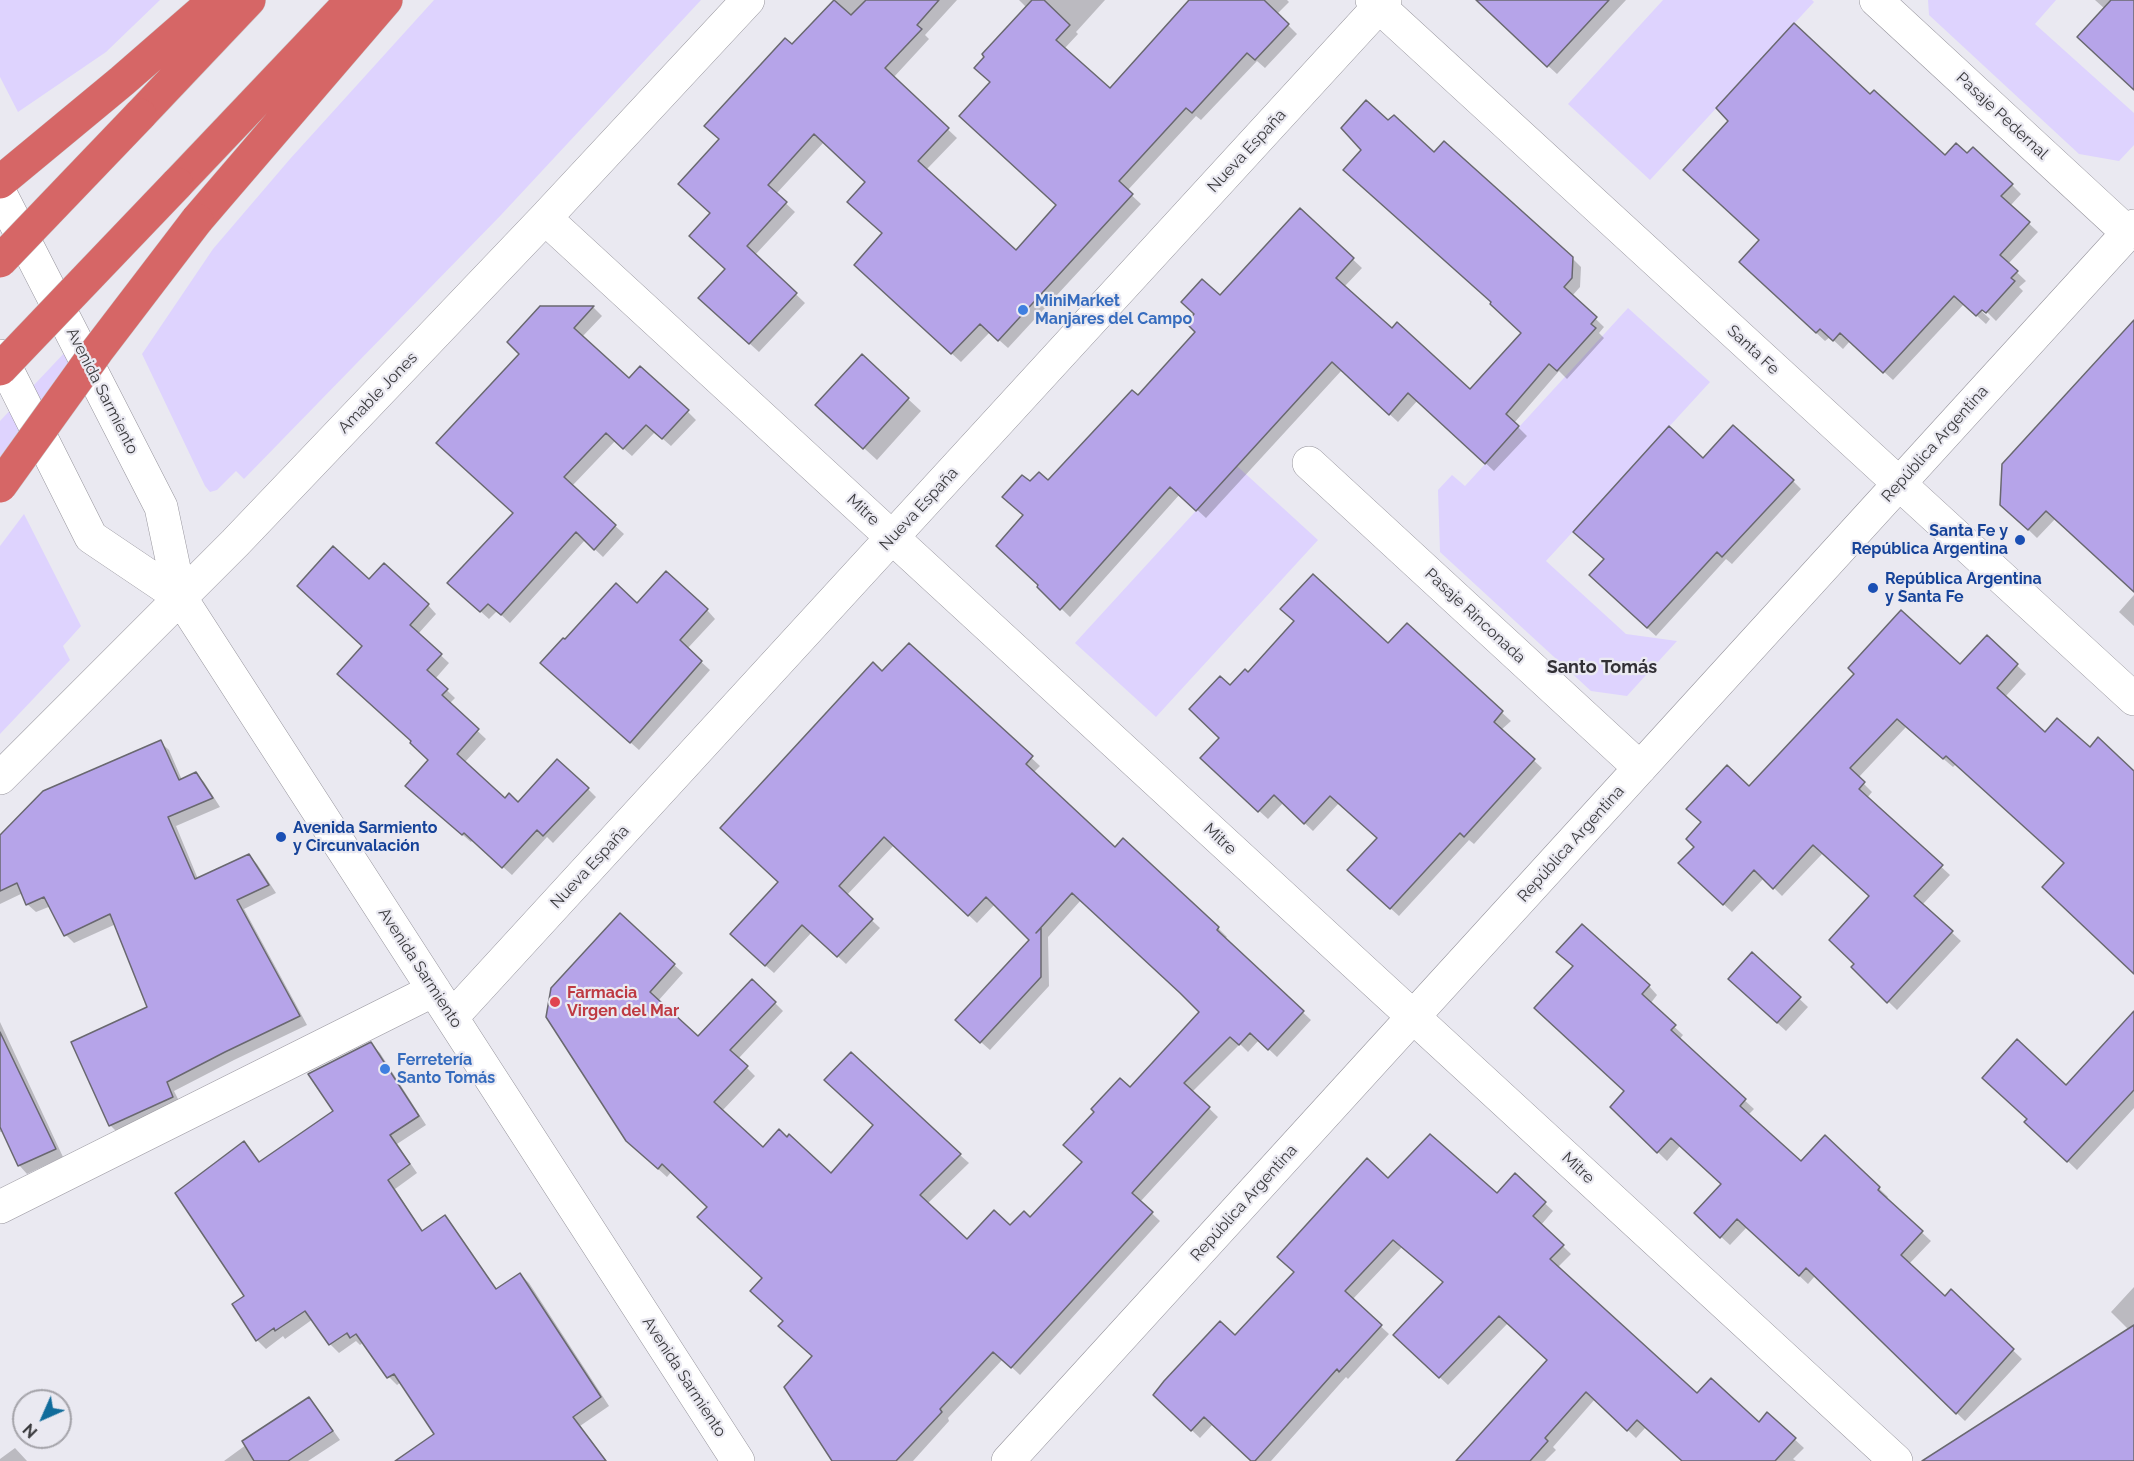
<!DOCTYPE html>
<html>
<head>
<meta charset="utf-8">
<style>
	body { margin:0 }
	#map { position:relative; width:2134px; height:1461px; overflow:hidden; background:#eae9f1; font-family:Raleway,sans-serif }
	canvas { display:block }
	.north { position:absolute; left:12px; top:1389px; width:60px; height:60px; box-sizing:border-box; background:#eae9f1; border:2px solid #a4a3a9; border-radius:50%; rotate:225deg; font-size:16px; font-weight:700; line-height:24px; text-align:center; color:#3a3a3d }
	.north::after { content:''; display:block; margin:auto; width:21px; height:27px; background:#116c9b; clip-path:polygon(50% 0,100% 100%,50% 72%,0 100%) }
</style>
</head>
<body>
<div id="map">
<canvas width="2134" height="1461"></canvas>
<div class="north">N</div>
</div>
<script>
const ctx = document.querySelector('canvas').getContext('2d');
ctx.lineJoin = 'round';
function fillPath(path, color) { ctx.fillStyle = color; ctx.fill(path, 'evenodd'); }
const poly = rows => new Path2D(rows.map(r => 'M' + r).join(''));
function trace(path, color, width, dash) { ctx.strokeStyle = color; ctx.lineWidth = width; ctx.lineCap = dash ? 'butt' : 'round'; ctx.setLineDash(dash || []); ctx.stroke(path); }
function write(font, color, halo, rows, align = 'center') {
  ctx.font = font + ' Raleway,sans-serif'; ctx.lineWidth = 4.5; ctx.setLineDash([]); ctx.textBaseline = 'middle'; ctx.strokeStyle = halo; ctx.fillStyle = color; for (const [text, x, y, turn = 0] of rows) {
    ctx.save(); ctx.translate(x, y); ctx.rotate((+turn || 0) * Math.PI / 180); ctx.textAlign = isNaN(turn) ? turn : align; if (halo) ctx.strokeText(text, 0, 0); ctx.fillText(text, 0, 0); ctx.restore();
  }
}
fillPath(poly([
	[0,0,160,0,106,52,18,112,0,77],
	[434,0,701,0,501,215,244,479,236,471,217,490,210,492,205,486,142,354,213,249,290,159],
	[1663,0,1812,0,1814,2,1650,180,1568,104],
	[1928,0,2056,0,2035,24,2134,113,2134,145,2119,161,2079,154,1929,15],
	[1628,308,1710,382,1546,561,1626,634,1677,641,1627,696,1591,691,1440,552,1438,490,1452,475,1465,486],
	[85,331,89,334,0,457,0,421],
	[1237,466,1318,540,1156,717,1075,643],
	[24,514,81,626,63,646,70,660,0,734,0,546]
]), '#ded3fe');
fillPath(poly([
	[836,0,957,0,925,35,929,39,893,78,957,138,926,170,1016,252,1058,205,992,82,1027,8,1019,0,1105,0,1076,32,1078,34,1064,49,1110,90,1190,0,1287,0,1289,2,1277,14,1297,34,1265,68,1257,61,1201,120,1196,116,1127,191,1141,204,1008,348,990,332,961,362,865,274,883,234,867,182,824,142,776,194,795,212,755,255,805,303,759,352,709,307,727,269,712,213,720,140,792,46],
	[1501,0,1626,0,1557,74,1498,20],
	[2095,0,2134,0,2134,88,2105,9],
	[1871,96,1945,157,1967,156,2012,185,2021,194,2010,206,2038,232,2008,264,2026,281,2019,287,2023,291,1996,321,1982,307,1979,309,1990,319,1986,324,1964,304,1893,380,1850,341,1843,349,1830,337,1825,341,1749,271,1761,240],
	[1388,122,1572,258,1581,267,1580,287,1572,296,1604,327,1599,333,1604,338,1567,379,1559,371,1514,423,1527,436,1494,471,1418,400,1398,422,1342,370,1206,518,1180,494,1070,617,1039,587,1025,516,1030,483,1049,482,1138,398,1197,332,1220,297,1300,210,1362,268,1344,287,1392,330,1470,391,1523,333,1493,302],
	[541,307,594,308,602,316,582,337,629,380,687,411,696,420,671,446,655,432,632,456,615,441,572,486,624,534,603,557,585,540,510,623,497,611,489,619,458,591,514,513,521,354],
	[2134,331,2134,590,2056,518,2037,538,2011,513],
	[908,399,921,411,877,460,830,417],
	[1703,460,1793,481,1801,489,1732,564,1726,559,1656,636,1599,584,1605,560],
	[369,581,428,605,436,614,418,634,449,663,435,679,455,698,449,704,486,739,464,763,505,800,518,804,588,789,596,797,553,843,547,837,512,875,473,840,471,842,415,794,430,760,412,741,364,646],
	[2134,595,2134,626,2119,612],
	[637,605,707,610,715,619,687,649,710,670,639,750,550,671,565,641],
	[1407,625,1511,721,1501,730,1542,768,1474,844,1469,840,1399,916,1357,878,1378,838,1339,803,1313,831,1283,803,1268,819,1210,766,1221,738,1230,687,1248,674,1388,645],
	[1987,637,2026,674,2005,697,2045,734,2134,804,2134,972,2066,864,1956,764,1953,767,1906,727,1858,778,1872,792,1867,798,1950,875,1922,905,1961,941,1897,1010,1853,967,1856,964,1870,897,1823,853,1782,896,1764,878,1732,912,1689,872,1749,788,1960,666],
	[910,645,1040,766,1033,773,1115,849,1123,840,1218,928,1227,937,1224,939,1311,1020,1277,1057,1259,1040,1248,1052,1240,1044,1192,1092,1218,1117,1140,1202,1160,1221,1020,1375,1003,1359,948,1418,949,1421,913,1461,833,1461,814,1357,764,1278,709,1207,672,1171,667,1177,637,1150,620,915,683,973,658,1001,698,1039,775,1003,783,1011,738,1059,755,1076,722,1111,763,1149,831,1175,960,1155,969,1163,927,1204,967,1241,1030,1219,1083,1163,1130,1089,1201,1012,1081,900,1048,937,1049,986,990,1050,965,1028,1031,940,995,904,977,923,894,845,846,896,880,928,846,964,812,932,774,973,740,943,780,882,882,674],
	[160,742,169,750,182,780,196,774,204,782,220,807,176,826,198,879,248,855,257,864,276,893,244,909,307,1025,234,1060,174,1091,181,1105,119,1134,110,1125,149,1008,116,924,74,943,66,935,51,906,36,912,27,904,23,893,0,904,0,837],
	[1752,954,1808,1007,1786,1031,1738,987],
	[1649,986,1657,995,1650,1004,1683,1035,1679,1040,1754,1109,1748,1115,1801,1163,1825,1137,1888,1197,1886,1199,1931,1241,1909,1264,1945,1298,1951,1291,2022,1359,1965,1421,1815,1276,1808,1284,1747,1227,1730,1245,1705,1222,1722,1184,1680,1146,1667,1161,1612,1107,1626,1091,1545,1017],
	[2134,1014,2134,1108,2077,1170,2035,1130,2066,1087],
	[0,1022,63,1157,27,1174,19,1165,3,1131,0,1132],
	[371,1044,380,1053,426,1125,397,1144,417,1173,395,1189,423,1232,444,1217,453,1226,497,1290,520,1274,529,1283,609,1406,580,1426,607,1461,420,1461,436,1435,401,1382,397,1385,389,1377,364,1342,360,1345,356,1341,339,1353,330,1344,313,1319,285,1339,283,1336,266,1349,257,1340,234,1305,246,1296,244,1143,261,1163,335,1112],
	[1515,1175,1553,1211,1541,1225,1571,1254,1557,1268,1697,1395,1759,1424,1767,1414,1804,1448,1793,1459,1796,1461,1683,1461,1646,1427,1636,1438,1595,1399,1553,1447,1556,1450,1545,1461,1458,1461,1549,1360,1508,1323,1448,1385,1403,1343,1444,1283,1402,1247,1352,1300,1389,1334,1348,1379,1346,1377,1271,1461,1253,1461,1213,1424,1200,1438,1163,1403,1235,1337,1388,1180,1497,1195],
	[2134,1287,2134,1461,1964,1461,2129,1330,2111,1312],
	[309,1399,317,1408,340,1440,308,1461,224,1461],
	[15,1448,27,1461,0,1461,0,1459]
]), '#0003');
const building = poly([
	[834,0,851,15,866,0,939,0,917,25,922,29,885,68,949,128,918,161,1016,250,1056,205,959,116,990,82,974,68,984,57,982,54,1032,0,1044,0,1070,25,1056,40,1110,88,1189,0,1264,0,1289,24,1255,60,1247,53,1192,113,1186,108,1119,181,1133,194,998,341,980,324,951,354,854,265,882,233,847,202,865,182,814,134,768,185,787,202,747,246,797,293,749,344,698,298,725,269,689,236,710,213,678,184,719,139,704,126,785,38,792,44,834,0],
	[1476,0,1609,0,1547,67,1476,0],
	[2111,0,2134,0,2134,90,2077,37,2111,0],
	[1794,23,1870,94,1874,90,1945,155,1956,143,1967,153,1973,147,2013,184,2001,196,2030,222,2000,255,2018,271,2011,278,2015,281,1986,313,1982,310,1976,316,1954,296,1883,373,1840,333,1833,341,1820,329,1816,333,1739,262,1759,240,1683,170,1728,121,1716,108,1794,23],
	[1366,100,1388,120,1394,115,1434,152,1444,141,1573,257,1572,278,1564,287,1597,317,1591,324,1596,328,1557,371,1549,364,1506,414,1519,426,1485,464,1408,393,1389,415,1332,362,1196,511,1170,487,1060,610,1037,587,1038,585,996,546,1023,515,1002,497,1022,475,1030,481,1039,472,1048,480,1132,390,1138,395,1195,332,1186,323,1194,314,1181,302,1202,279,1220,295,1300,208,1354,258,1336,278,1392,328,1397,322,1470,389,1521,333,1490,304,1491,302,1343,170,1361,150,1341,128,1366,100],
	[540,306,594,306,574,328,629,378,640,366,689,410,662,439,646,425,623,449,606,433,564,477,616,525,594,550,576,532,501,615,488,604,480,612,447,583,513,513,436,443,519,354,507,342,540,306],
	[2134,320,2134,592,2046,511,2028,530,2000,505,2002,464,2134,320],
	[862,354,909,398,863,449,815,405,862,354],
	[1733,425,1794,480,1722,557,1717,552,1647,628,1589,575,1604,559,1573,532,1669,426,1703,458,1733,425],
	[333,546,369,579,384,563,429,604,410,625,442,654,427,670,448,689,442,695,479,729,457,754,505,798,509,793,518,802,557,759,589,788,543,836,537,830,502,868,464,833,462,835,405,786,428,760,410,743,411,741,337,674,362,646,297,586,333,546],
	[666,571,708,609,680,640,702,661,630,743,540,663,563,638,565,639,616,583,637,603,666,571],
	[1313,574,1388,643,1407,623,1503,711,1494,722,1535,759,1464,837,1460,833,1390,909,1347,870,1377,838,1330,796,1304,824,1274,795,1258,812,1200,758,1219,738,1189,709,1220,676,1230,685,1245,669,1248,672,1294,621,1280,609,1313,574],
	[1901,610,1960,664,1987,635,2018,664,1997,688,2045,732,2057,718,2090,747,2098,737,2134,771,2134,974,2042,887,2064,863,1946,756,1943,759,1897,719,1850,768,1865,782,1859,789,1943,865,1914,896,1953,931,1887,1003,1851,967,1854,964,1829,940,1869,896,1813,845,1773,889,1754,870,1723,905,1678,863,1694,847,1686,839,1701,822,1686,809,1727,765,1749,786,1854,674,1848,668,1901,610],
	[909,643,1033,756,1026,764,1115,847,1123,838,1219,927,1217,930,1304,1011,1268,1050,1250,1033,1239,1045,1230,1037,1184,1083,1210,1107,1132,1193,1153,1212,1011,1368,993,1352,940,1409,942,1412,896,1461,832,1461,784,1387,812,1356,778,1326,783,1321,750,1291,762,1278,697,1217,707,1207,662,1164,658,1169,626,1141,546,1017,551,988,620,913,675,964,650,992,698,1036,752,979,776,1002,730,1050,748,1066,714,1102,763,1147,779,1129,787,1137,789,1134,831,1173,873,1125,824,1080,851,1052,961,1154,920,1195,967,1239,994,1210,1010,1225,1024,1211,1030,1217,1082,1162,1063,1145,1094,1112,1091,1109,1120,1078,1130,1087,1199,1012,1180,993,1072,893,1036,933,1041,928,1041,977,980,1043,955,1020,1029,940,986,897,968,916,884,837,839,886,873,919,837,957,802,925,765,966,730,934,778,882,720,828,873,662,882,671,909,643],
	[161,740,179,780,196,772,213,798,168,817,195,879,249,854,269,885,237,900,300,1016,225,1052,167,1082,173,1097,109,1126,71,1042,147,1007,110,914,64,936,44,897,26,905,17,883,0,891,0,835,43,791,161,740],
	[1582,924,1650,985,1642,994,1676,1025,1671,1030,1746,1099,1740,1106,1801,1161,1825,1135,1880,1187,1878,1190,1923,1231,1901,1255,1945,1296,1951,1289,2014,1349,1956,1414,1806,1268,1799,1276,1737,1219,1720,1238,1694,1213,1721,1184,1671,1138,1657,1153,1610,1107,1624,1091,1534,1008,1573,966,1556,952,1582,924],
	[1752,952,1801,997,1777,1023,1728,979,1752,952],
	[2134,1011,2134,1090,2067,1162,2024,1122,2027,1119,1982,1078,2017,1039,2066,1085,2134,1011],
	[0,1032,56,1149,18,1166,0,1127,0,1032],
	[371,1042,419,1116,390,1135,410,1164,388,1180,422,1231,445,1215,496,1289,520,1273,601,1397,573,1417,606,1461,395,1461,434,1434,394,1374,387,1378,356,1334,350,1338,347,1333,329,1345,305,1311,275,1331,274,1328,256,1341,232,1304,244,1296,175,1193,244,1141,259,1162,333,1111,308,1074,371,1042],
	[1430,1134,1497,1193,1515,1173,1546,1202,1533,1216,1564,1245,1550,1259,1697,1393,1711,1378,1759,1422,1767,1412,1796,1438,1775,1461,1682,1461,1637,1420,1627,1431,1586,1392,1545,1438,1548,1441,1530,1461,1456,1461,1547,1360,1499,1316,1439,1378,1393,1335,1443,1282,1393,1240,1345,1291,1382,1325,1339,1372,1337,1369,1255,1461,1251,1461,1204,1417,1191,1431,1153,1395,1164,1381,1220,1321,1235,1335,1294,1272,1277,1257,1367,1158,1388,1178,1430,1134],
	[2134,1325,2134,1461,1922,1461,2134,1325],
	[309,1397,333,1431,288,1461,254,1461,242,1441,309,1397]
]);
fillPath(building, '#b6a4e9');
trace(building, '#69686f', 1.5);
const minor = poly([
	[1372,0,2134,699],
	[1876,0,2128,233],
	[0,193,161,507,180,597,738,1461],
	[545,218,1896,1461],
	[0,356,91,537,180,597],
	[1309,463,1640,768],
	[0,778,235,543,545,218,748,0],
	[452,1017,1385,0],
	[0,1207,434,990],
	[1008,1461,2134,226]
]);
const highway = poly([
	[140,115,249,0],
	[0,182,122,81,215,0],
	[177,184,352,0],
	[197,220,386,0]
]);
trace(minor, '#95939b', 34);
trace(highway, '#c8c8c9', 34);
trace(minor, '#fff', 33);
trace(highway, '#d66666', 33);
const highwayBridge = poly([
	[0,261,140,115],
	[0,369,177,184],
	[0,486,97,351,197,220]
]);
trace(highwayBridge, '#c8c8c9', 34, []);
trace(highwayBridge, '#d66666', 33);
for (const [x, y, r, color] of [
	[1023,310,6,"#3f7fe0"],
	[2020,540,6,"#1a4fb4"],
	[1873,588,6,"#1a4fb4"],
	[281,837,6,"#1a4fb4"],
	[555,1002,6,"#e0444e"],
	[385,1069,6,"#3f7fe0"]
]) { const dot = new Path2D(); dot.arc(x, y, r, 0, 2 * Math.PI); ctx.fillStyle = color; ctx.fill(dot); trace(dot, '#eae9f1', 2); }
write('16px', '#3a3a3d', '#eae9f1', [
	["Pasaje Pedernal",2002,116,43],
	["Nueva España",1247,151,-47],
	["Santa Fe",1753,350,43],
	["Avenida Sarmiento",102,391,63],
	["Amable Jones",378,393,-46],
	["República Argentina",1935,444,-48],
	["Nueva España",919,509,-47],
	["Mitre",863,510,43],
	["Pasaje Rinconada",1475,616,43],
	["Mitre",1220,839,43],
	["República Argentina",1571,844,-48],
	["Nueva España",590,867,-47],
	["Avenida Sarmiento",420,968,57],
	["Mitre",1578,1168,43],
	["República Argentina",1244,1203,-48],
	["Avenida Sarmiento",684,1377,57]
]);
write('bold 16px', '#366cbe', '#eae9f1', [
	["MiniMarket",1035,301],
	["Manjares del Campo",1035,319],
	["Ferretería",397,1060],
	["Santo Tomás",397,1078]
], 'left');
write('bold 16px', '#164399', '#eae9f1', [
	["Santa Fe y",2008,531,"right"],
	["República Argentina",2008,549,"right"],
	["República Argentina",1885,579],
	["y Santa Fe",1885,597],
	["Avenida Sarmiento",293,828],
	["y Circunvalación",293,846]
], 'left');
write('bold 16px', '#be3a42', '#eae9f1', [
	["Farmacia",567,993],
	["Virgen del Mar",567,1011]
], 'left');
write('bold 18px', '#323036', '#eae9f1', [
	["Santo Tomás",1602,668]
]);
</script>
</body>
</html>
